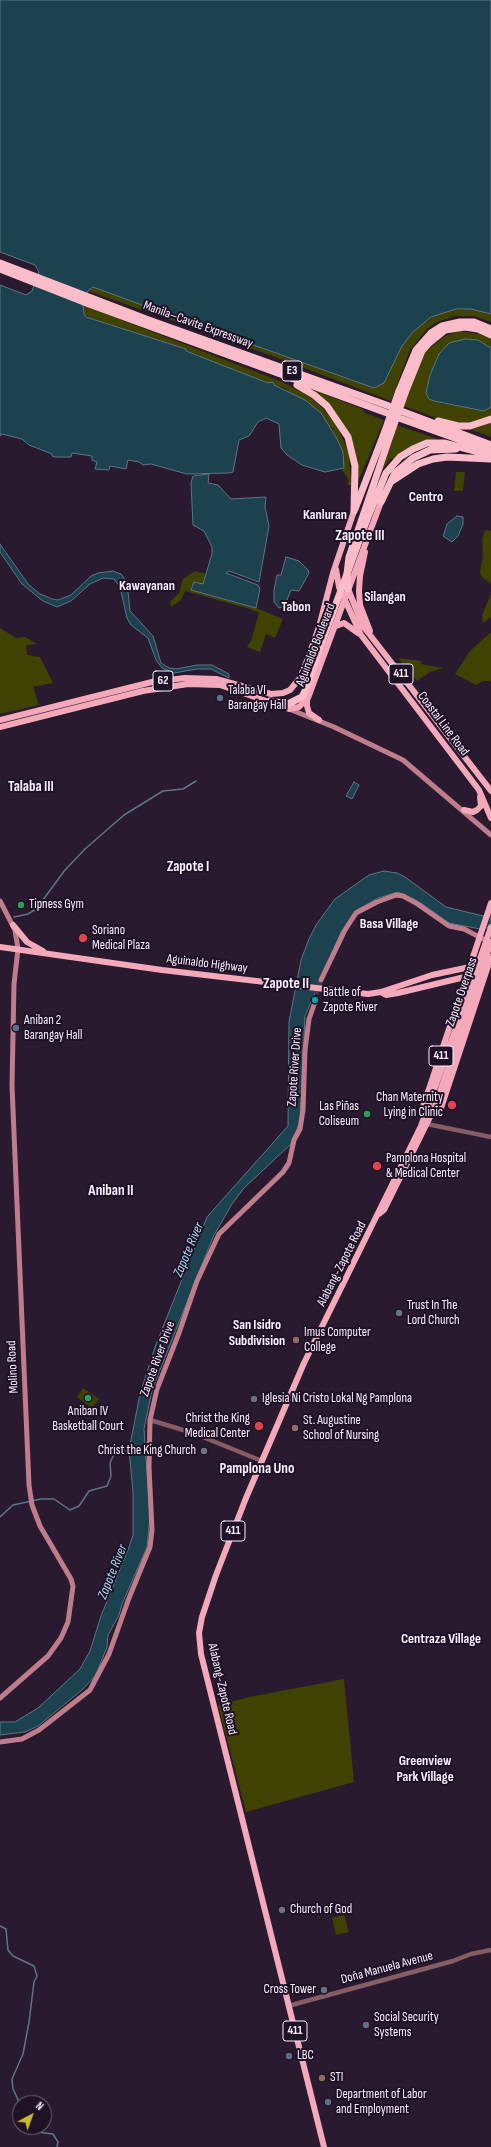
<!DOCTYPE html>
<html>
<head>
<meta charset="utf-8">
<style>
	body { margin:0 }
	#map { position:relative; width:491px; height:2147px; overflow:hidden; background:#291a30; font-family:"Sofia Sans Condensed",sans-serif }
	canvas { display:block }
	.north { position:absolute; left:12px; top:2095px; width:40px; height:40px; box-sizing:border-box; background:#1f1126; border:1px solid #766a7c; border-radius:50%; rotate:41deg; font-size:11px; font-weight:700; line-height:16px; text-align:center; color:#f9effe }
	.north::after { content:''; display:block; margin:auto; width:14px; height:18px; background:#cdb938; clip-path:polygon(50% 0,100% 100%,50% 72%,0 100%) }
</style>
</head>
<body>
<div id="map">
<canvas width="491" height="2147"></canvas>
<div class="north">N</div>
</div>
<script>
const ctx = document.querySelector('canvas').getContext('2d');
ctx.lineJoin = 'round';
function fillPath(path, color) { ctx.fillStyle = color; ctx.fill(path, 'evenodd'); }
const poly = rows => new Path2D(rows.map(r => 'M' + r).join(''));
function trace(path, color, width, dash) { ctx.strokeStyle = color; ctx.lineWidth = width; ctx.lineCap = dash ? 'butt' : 'round'; ctx.setLineDash(dash || []); ctx.stroke(path); }
function write(font, color, halo, rows, align = 'center') {
  ctx.font = font + ' "Sofia Sans Condensed",sans-serif'; ctx.lineWidth = 4; ctx.setLineDash([]); ctx.textBaseline = 'middle'; ctx.strokeStyle = halo; ctx.fillStyle = color; for (const [text, x, y, turn = 0] of rows) {
    ctx.save(); ctx.translate(x, y); ctx.rotate((+turn || 0) * Math.PI / 180); ctx.textAlign = isNaN(turn) ? turn : align; if (halo) ctx.strokeText(text, 0, 0); ctx.fillText(text, 0, 0); ctx.restore();
  }
}
fillPath(poly([
	[94,287,191,323,192,326,196,325,234,338,374,388,384,383,402,346,413,332,435,315,449,310,471,309,491,314,491,322,474,316,455,316,437,322,427,329,410,350,391,401,275,357,88,291],
	[83,305,280,381,306,394,322,407,338,427,349,454,351,485,348,485,348,479,342,470,344,465,343,452,332,428,284,388,274,385,273,382,268,383,186,351,183,348,90,318,84,314],
	[460,331,479,334,488,338,491,340,491,348,478,340,465,339,447,346,439,354,433,367,427,393,442,404,452,404,484,411,491,407,491,417,468,424,442,420,403,406,426,351,445,336],
	[309,388,362,409,365,413,384,420,358,482,350,438],
	[491,422,491,437,470,429,480,427],
	[397,425,438,439,432,440,393,460,391,458,378,476],
	[456,472,465,472,463,491,454,491],
	[485,530,491,531,491,584,481,576,480,571,483,556,482,541],
	[195,571,207,574,203,584,194,582,191,590,256,608,283,619,275,638,266,634,260,652,247,647,251,641,259,613,250,609,185,591,181,600,171,607,170,602,179,593,183,579],
	[491,594,491,617,483,623,482,615],
	[0,628,16,638,25,637,37,644,26,645,27,655,40,657,53,683,33,687,39,705,0,714],
	[491,632,491,681,483,681,476,685,455,674,470,651],
	[398,658,422,661,421,664,443,668,430,672,417,681],
	[83,1388,99,1399,92,1408,77,1397],
	[344,1679,354,1782,246,1812,218,1705,249,1697],
	[344,1915,349,1932,336,1935,332,1918]
]), '#3f4201');
const water = poly([
	[0,0,491,0,491,314,471,309,456,309,431,317,413,332,402,346,384,383,374,388,234,338,196,325,192,326,191,323,93,287,88,291,83,305,84,314,86,317,186,349,186,351,268,383,273,382,274,385,305,400,321,413,336,437,343,452,344,468,325,472,302,465,287,455,281,448,279,424,266,418,258,422,249,436,239,440,233,472,229,473,187,474,151,464,143,465,139,462,128,460,126,469,110,466,109,470,95,469,97,462,92,460,92,456,72,453,71,457,55,457,52,456,52,454,29,445,22,439,2,434,0,436,0,285,26,295,32,291,39,272,35,265,0,252,0,0],
	[465,339,478,340,491,348,491,407,484,411,434,401,429,399,426,393,430,375,439,354,449,343,465,339],
	[209,474,208,483,218,485,231,499,266,497,265,507,269,526,259,582,229,571,226,573,258,585,260,589,256,608,191,590,194,582,203,584,212,554,212,547,204,531,193,525,191,483,193,476,209,474],
	[457,516,463,517,463,524,458,536,452,542,443,536,444,534,447,524,457,516],
	[0,544,28,584,40,594,52,599,58,600,71,595,91,576,98,573,113,571,121,574,127,582,130,611,153,636,161,663,169,668,176,669,197,665,212,665,229,674,229,678,211,669,197,669,174,673,162,668,156,660,148,638,131,625,127,618,120,587,114,579,103,578,90,584,71,601,57,607,43,601,22,584,0,552,0,544],
	[286,557,299,561,308,570,309,573,299,591,291,590,284,607,279,608,274,602,274,590,277,575,281,575,286,557],
	[354,782,359,785,352,799,346,796,354,782],
	[384,871,397,873,405,877,446,907,483,916,491,915,491,927,480,929,449,923,421,903,398,892,378,898,357,910,341,932,305,1016,300,1121,291,1144,244,1188,232,1204,213,1237,152,1390,144,1429,150,1516,147,1547,122,1604,119,1615,108,1635,107,1647,99,1667,95,1676,83,1689,38,1726,25,1732,0,1735,0,1722,15,1722,38,1708,80,1669,90,1651,101,1616,129,1547,133,1535,133,1492,129,1450,140,1394,155,1347,207,1217,288,1126,289,1022,301,960,309,939,316,925,335,899,369,875,384,871]
]);
fillPath(water, '#1c4250');
trace(water, '#5e7684', 1);
trace(poly([
	[37,908,65,870,85,849,124,815,163,791,183,789,196,781],
	[14,917,28,914,36,909],
	[0,1517,13,1505,41,1499,54,1499,70,1510,79,1506,89,1491,107,1486,111,1476,110,1463,114,1454,124,1450,131,1451],
	[0,1926,6,1929,8,1950,13,1956,34,1966,37,1976,34,1982,29,2022,23,2054,12,2079,13,2089,20,2104],
	[26,2127,29,2131,53,2134,58,2142,57,2147]
]), '#5e7684', 1.5);
trace(poly([
	[313,1001,321,980]
]), '#483a4f', 5, [5, 2.5]);
trace(poly([
	[427,1124,491,1137],
	[150,1420,193,1433,262,1461],
	[288,2006,453,1961,471,1954,491,1950]
]), '#865c65', 4.5);
trace(poly([
	[289,709,334,727,403,760,491,835],
	[0,901,15,930,18,949,14,984,12,1086,29,1485,32,1505,40,1526,71,1579,73,1586,68,1622,61,1638,48,1656,0,1698],
	[321,980,345,930,356,913,377,902,396,895,403,896,416,903,449,926,464,929,489,942],
	[0,1742,22,1739,39,1730,90,1690,109,1654,129,1598,150,1547,152,1530,149,1467,150,1420,157,1389,179,1333,197,1281,219,1234,283,1172,289,1163,294,1140,300,1129,303,1110,305,1050,309,1019,315,1002]
]), '#bf7d8c', 5);
trace(poly([
	[365,552,360,576,359,591,360,605,370,631],
	[336,569,339,587,361,635,479,790,491,818],
	[348,589,363,626,491,791],
	[336,626,344,623,358,633],
	[307,699,307,706,309,713,319,720],
	[0,720,152,682,185,678,216,679,271,694,283,693,290,690,300,678,308,658,319,627,333,573,354,511],
	[0,727,143,691,188,684,220,685,289,709,299,707,308,698,381,502],
	[464,810,473,812,477,810,481,806,480,797],
	[13,925,27,942,43,951],
	[0,947,162,970,368,994,381,992,432,975,489,963],
	[381,992,386,995,398,993,469,976],
	[430,1116,440,1111,491,957],
	[424,1117,423,1107,491,903],
	[379,1214,384,1210,434,1109,459,1037],
	[324,2147,201,1654,199,1633,202,1617,216,1575,246,1498,304,1363,421,1126,454,1034]
]), '#f4a9ba', 6);
trace(poly([
	[0,263,146,319,389,406],
	[0,269,89,304,387,413],
	[297,385,314,395,327,406,348,437,355,466,354,511],
	[399,391,416,350,431,333,442,326,460,322,474,322,491,329],
	[405,393,422,351,429,343,445,330,465,327,478,329,491,335],
	[401,411,491,445],
	[399,418,491,451],
	[438,421,458,426,470,426,491,419],
	[392,481,418,464,433,459,447,457,491,459],
	[381,502,395,473,413,458,430,450,456,449],
	[355,509,385,431],
	[366,522,386,473,400,457,413,449,427,443,444,443,491,455],
	[348,589,347,574,349,557,391,433],
	[270,701,288,704,302,697,307,687,322,642]
]), '#fbbcca', 7);
trace(poly([
	[454,1034,491,927],
	[459,1037,491,942]
]), '#f4a9ba', 6);
trace(poly([
	[385,431,399,391],
	[391,433,405,393],
	[322,642,366,522]
]), '#fbbcca', 7);
for (const [x, y, r, color] of [
	[220,698,4,"#5c6f8a"],
	[21,905,4,"#2e9e5b"],
	[83,938,5,"#e0444e"],
	[315,1000,4,"#0f9aa8"],
	[16,1028,4,"#5c6f8a"],
	[452,1105,5,"#e0444e"],
	[367,1114,4,"#2e9e5b"],
	[377,1166,5,"#e0444e"],
	[399,1313,4,"#6b7280"],
	[296,1340,4,"#8d6e63"],
	[88,1398,4,"#2e9e5b"],
	[254,1399,4,"#6b7280"],
	[259,1426,5,"#e0444e"],
	[295,1428,4,"#8d6e63"],
	[204,1451,4,"#6b7280"],
	[282,1910,4,"#6b7280"],
	[324,1990,4,"#6b7280"],
	[366,2025,4,"#5c6f8a"],
	[289,2056,4,"#5c6f8a"],
	[322,2078,4,"#8d6e63"],
	[328,2102,4,"#5c6f8a"]
]) { const dot = new Path2D(); dot.arc(x, y, r, 0, 2 * Math.PI); ctx.fillStyle = color; ctx.fill(dot); trace(dot, '#1f1126', 1.5); }
for (const [x, y, w] of [
	[292,371,20],
	[401,674,24],
	[163,681,20],
	[441,1056,24],
	[233,1531,24],
	[295,2031,24]
]) { const box = new Path2D(); box.roundRect(x - w / 2, y - 10, w, 20, 3); ctx.fillStyle = '#1f1126'; ctx.fill(box); trace(box, '#f9effe', 1); }
write('bold 12px', '#f9effe', null, [
	["E3",292,371],
	["411",401,674],
	["62",163,681],
	["411",441,1056],
	["411",233,1531],
	["411",295,2031]
]);
write('13px', '#f9effe', '#1f1126', [
	["Manila–Cavite Expressway",198,325,20],
	["Aguinaldo Boulevard",316,645,-69],
	["Coastal Line Road",443,724,53],
	["Aguinaldo Highway",207,964,7],
	["Zapote Overpass",462,992,-71],
	["Zapote River Drive",295,1067,-86],
	["Alabang-Zapote Road",342,1264,-63],
	["Zapote River Drive",158,1359,-70],
	["Molino Road",13,1367,-93],
	["Alabang-Zapote Road",222,1689,77],
	["Doña Manuela Avenue",387,1968,-15]
]);
write('13px', '#f9effe', '#1f1126', [
	["Talaba VI",228,691],
	["Barangay Hall",228,706],
	["Tipness Gym",29,905],
	["Soriano",92,931],
	["Medical Plaza",92,946],
	["Battle of",323,993],
	["Zapote River",323,1008],
	["Aniban 2",24,1021],
	["Barangay Hall",24,1036],
	["Chan Maternity",443,1098,"right"],
	["Lying in Clinic",443,1113,"right"],
	["Las Piñas",359,1107,"right"],
	["Coliseum",359,1122,"right"],
	["Pamplona Hospital",386,1159],
	["& Medical Center",386,1174],
	["Trust In The",407,1306],
	["Lord Church",407,1321],
	["Imus Computer",304,1333],
	["College",304,1348],
	["Iglesia Ni Cristo Lokal Ng Pamplona",262,1399],
	["Aniban IV",88,1412,"center"],
	["Basketball Court",88,1427,"center"],
	["Christ the King",250,1419,"right"],
	["Medical Center",250,1434,"right"],
	["St. Augustine",303,1421],
	["School of Nursing",303,1436],
	["Christ the King Church",196,1451,"right"],
	["Church of God",290,1910],
	["Cross Tower",316,1990,"right"],
	["Social Security",374,2018],
	["Systems",374,2033],
	["LBC",297,2056],
	["STI",330,2078],
	["Department of Labor",336,2095],
	["and Employment",336,2110]
], 'left');
write('bold 14px', '#f9effe', '#1f1126', [
	["Centro",426,497],
	["Kanluran",325,515],
	["Kawayanan",147,586],
	["Silangan",385,597],
	["Tabon",296,607],
	["Basa Village",389,924],
	["San Isidro",257,1325],
	["Subdivision",257,1341],
	["Centraza Village",441,1639],
	["Greenview",425,1761],
	["Park Village",425,1777]
]);
write('italic 14px', '#a9ddf3', '#1f1126', [
	["Zapote River",189,1250,-67],
	["Zapote River",113,1572,-68]
]);
write('bold 15px', '#f9effe', '#1f1126', [
	["Zapote III",360,536],
	["Talaba III",31,787],
	["Zapote I",188,867],
	["Zapote II",286,984],
	["Aniban II",111,1191],
	["Pamplona Uno",257,1469]
]);
</script>
</body>
</html>
